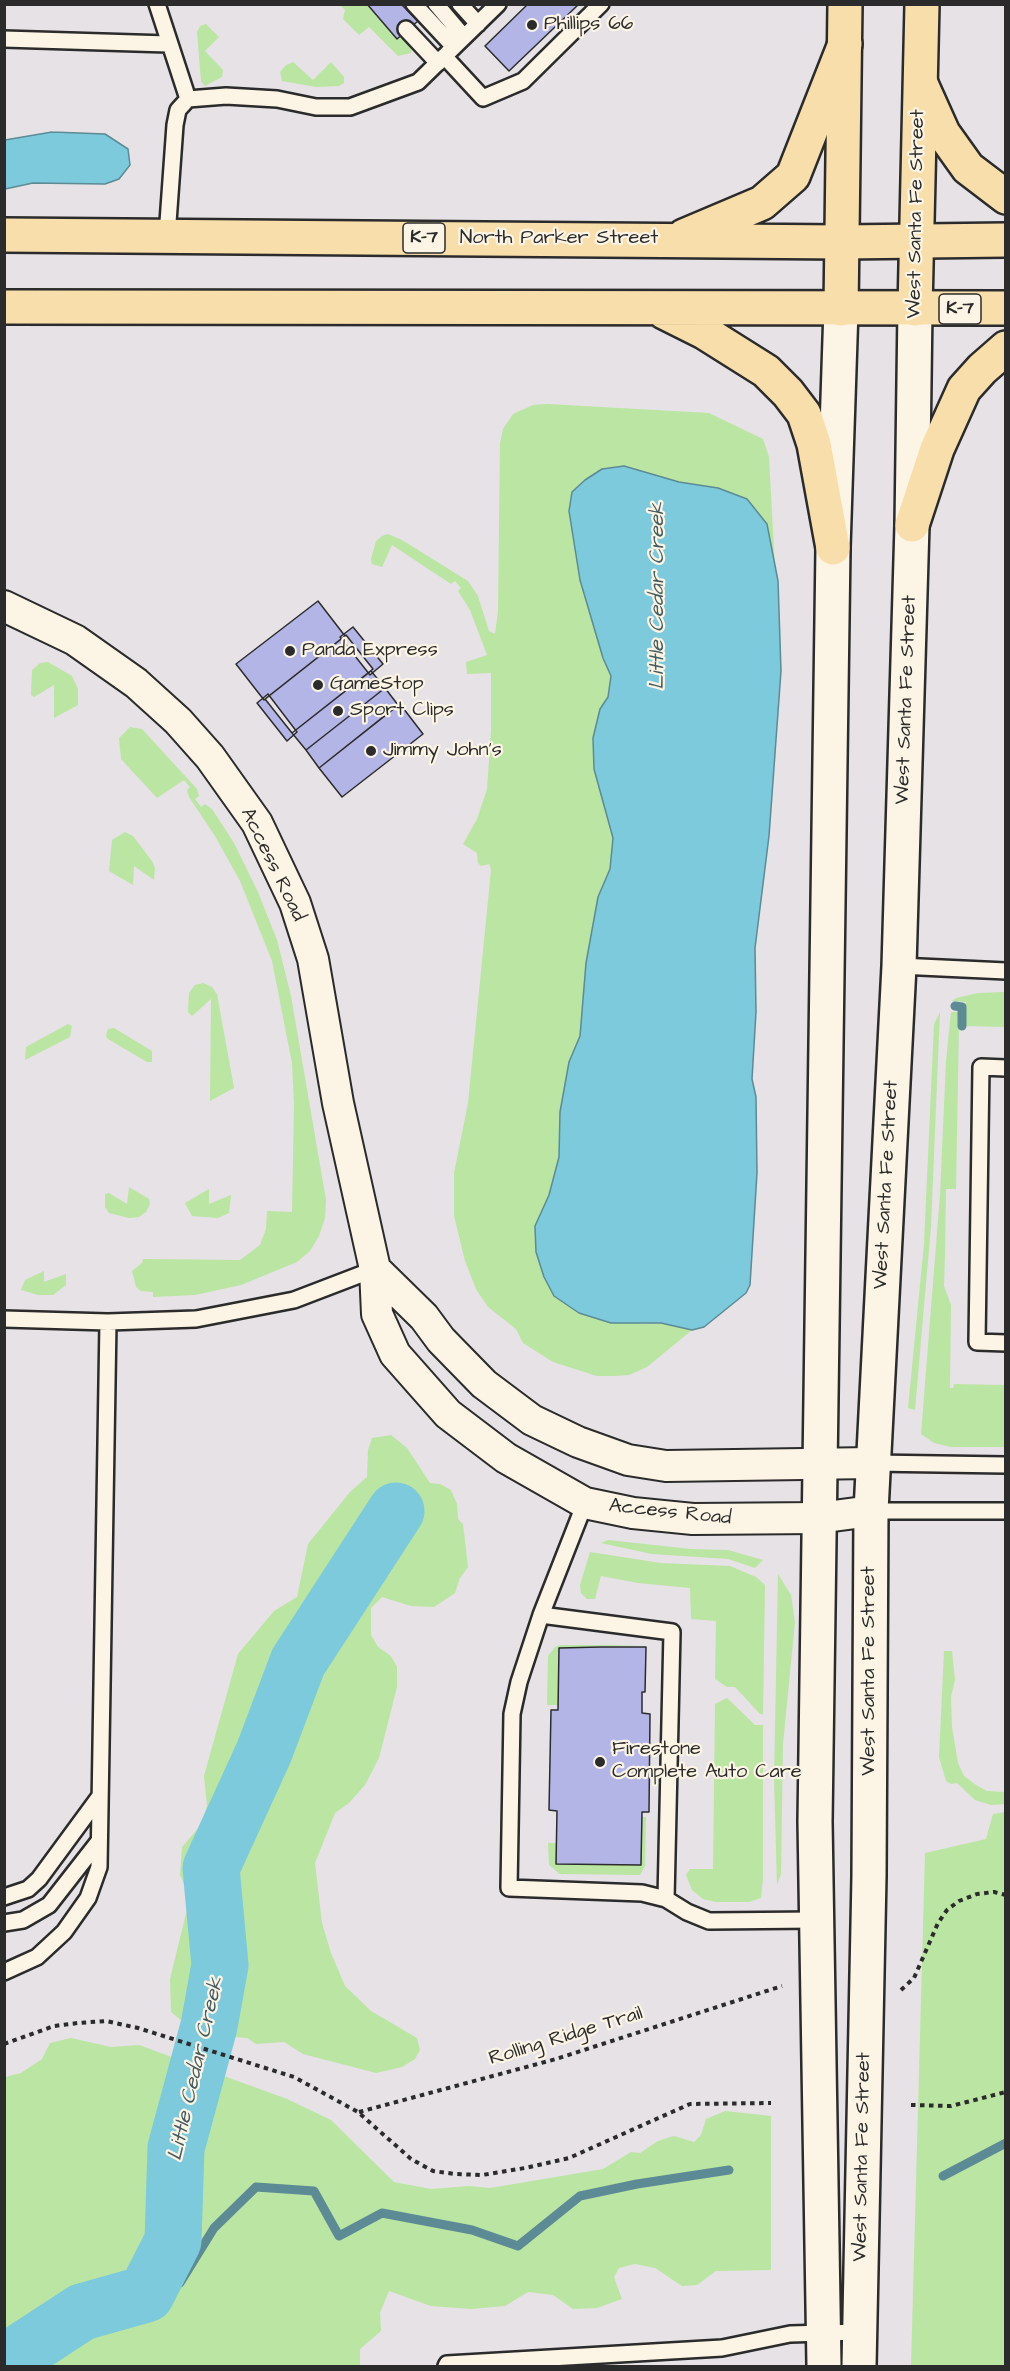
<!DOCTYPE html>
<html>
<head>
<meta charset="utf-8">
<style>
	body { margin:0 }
	#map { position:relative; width:1010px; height:2371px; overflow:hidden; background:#e6e2e6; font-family:"Architects Daughter",sans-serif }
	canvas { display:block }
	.frame { position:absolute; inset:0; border:6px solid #2b2b2b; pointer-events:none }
</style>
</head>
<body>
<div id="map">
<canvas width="1010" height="2371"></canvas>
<div class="frame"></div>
</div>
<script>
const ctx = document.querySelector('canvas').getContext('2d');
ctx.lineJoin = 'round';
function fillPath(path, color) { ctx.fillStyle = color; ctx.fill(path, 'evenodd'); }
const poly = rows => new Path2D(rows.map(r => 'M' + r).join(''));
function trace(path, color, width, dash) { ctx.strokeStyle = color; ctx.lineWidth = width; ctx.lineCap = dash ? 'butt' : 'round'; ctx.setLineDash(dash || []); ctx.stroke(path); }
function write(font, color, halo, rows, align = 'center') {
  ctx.font = font + ' "Architects Daughter",sans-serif'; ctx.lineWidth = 4.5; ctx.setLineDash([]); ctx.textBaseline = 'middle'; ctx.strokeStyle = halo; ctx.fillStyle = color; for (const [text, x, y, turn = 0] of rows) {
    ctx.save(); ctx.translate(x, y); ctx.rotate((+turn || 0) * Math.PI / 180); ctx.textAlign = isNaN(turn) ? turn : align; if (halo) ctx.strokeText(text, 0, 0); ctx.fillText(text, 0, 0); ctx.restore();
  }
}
fillPath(poly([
	[340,5,367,5,395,34,396,39,403,37,412,46,411,53,398,56,369,27,359,35,343,19,345,10],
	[206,24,219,37,205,51,223,70,222,77,205,86,201,81,197,32,200,26],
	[293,62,313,80,331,62,344,77,344,83,339,86,316,87,282,81,280,72,286,65],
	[548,404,709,413,763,439,769,457,775,568,767,524,718,488,679,482,624,466,603,658,611,676,608,697,600,709,593,739,594,769,613,838,610,869,598,897,586,963,580,1036,569,1062,560,1112,560,1157,549,1195,535,1226,536,1252,544,1277,641,1324,661,1323,692,1330,647,1367,629,1375,615,1376,597,1376,553,1362,523,1343,516,1329,488,1307,476,1289,465,1261,454,1216,454,1173,468,1103,491,870,489,864,481,866,478,863,477,853,463,844,477,819,487,789,491,731,491,673,467,674,466,662,487,655,470,610,458,591,461,588,455,581,451,584,392,545,382,567,372,564,371,559,376,541,382,536,388,534,402,540,468,581,478,596,489,631,495,634,498,611,500,443,503,429,513,414,533,405],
	[48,662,72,676,78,689,78,705,54,718,54,685,34,697,31,695,32,670,40,663],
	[130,727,142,729,197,789,199,796,195,799,201,807,205,804,212,809,234,843,258,892,277,940,291,996,326,1200,325,1218,319,1236,310,1251,297,1262,241,1285,195,1295,153,1297,153,1292,141,1291,136,1287,132,1271,142,1263,143,1259,240,1260,260,1245,266,1229,267,1211,292,1212,294,1104,292,1063,272,961,240,881,215,836,189,797,187,790,190,787,184,780,157,798,121,759,119,738],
	[125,832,133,836,152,861,155,868,154,880,134,866,133,885,109,871,112,840],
	[203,983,212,987,217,994,234,1088,210,1101,211,999,192,1016,188,1012,189,993,195,985],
	[1005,992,1005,1027,965,1026,966,1002,952,1001,956,998,978,993],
	[940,1012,931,1226,915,1410,908,1408,924,1244,934,1024],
	[951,1012,958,1012,959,1026,956,1189,946,1189,945,1254,944,1286,951,1305,950,1388,953,1388,954,1384,1005,1385,1004,1447,951,1447,934,1443,921,1434,940,1195,946,1061],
	[68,1024,72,1026,70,1037,25,1060,26,1047],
	[114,1028,152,1051,152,1062,147,1062,108,1039,106,1036,108,1029],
	[129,1187,149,1199,150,1204,146,1212,139,1217,129,1218,109,1213,105,1207,105,1194,109,1193,127,1204],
	[209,1189,209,1204,231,1195,229,1213,218,1218,192,1216,185,1203],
	[44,1271,44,1282,66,1274,66,1285,53,1295,38,1295,21,1290,25,1280],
	[391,1435,407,1448,430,1483,440,1484,451,1490,457,1504,458,1519,463,1524,468,1567,460,1578,455,1593,434,1607,411,1606,382,1597,371,1608,371,1635,378,1647,391,1656,397,1667,397,1687,379,1758,365,1785,349,1803,335,1813,315,1863,322,1923,331,1953,345,1986,371,2011,417,2038,420,2050,415,2059,402,2067,376,2073,303,2054,284,2042,256,2044,247,2038,235,2037,220,2028,183,2022,171,2012,170,1979,190,1897,180,1875,182,1847,202,1824,207,1805,204,1776,238,1654,274,1611,297,1597,308,1544,350,1492,367,1477,368,1450,372,1438],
	[608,1540,691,1549,728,1550,763,1560,755,1568,728,1559,652,1554,601,1543],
	[590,1552,661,1563,730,1566,756,1577,765,1585,763,1714,760,1714,735,1687,727,1687,715,1679,716,1621,691,1619,690,1588,638,1583,601,1576,595,1599,587,1599,581,1593,580,1585],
	[778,1574,791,1595,795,1622,783,1744,781,1874,777,1885,774,1778],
	[561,1645,640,1645,559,1648,558,1705,547,1705,548,1656,555,1647],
	[944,1651,952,1651,955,1680,951,1697,952,1727,958,1763,964,1776,976,1785,987,1791,1005,1792,1005,1804,991,1805,975,1800,957,1783,951,1784,946,1781,939,1757],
	[727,1698,755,1725,763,1725,763,1878,761,1898,749,1902,716,1902,703,1899,692,1890,686,1875,690,1869,713,1869,715,1704],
	[1005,1812,1005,2366,911,2366,925,1853,986,1839,993,1814],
	[641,1817,646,1817,645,1866,640,1875,560,1874,549,1865,548,1843,556,1843,557,1864,640,1865],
	[71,2038,111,2047,139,2045,287,2099,331,2120,394,2182,431,2189,469,2186,490,2188,603,2169,631,2152,640,2153,658,2141,674,2136,694,2142,701,2135,706,2119,725,2111,771,2116,771,2270,716,2271,697,2285,682,2286,655,2268,635,2264,619,2268,614,2277,622,2299,597,2308,573,2309,553,2295,528,2292,505,2306,471,2309,431,2306,389,2291,380,2313,381,2331,360,2349,360,2366,5,2366,5,2077,21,2073,42,2059,50,2043]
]), '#bbe5a2');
const water = poly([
	[52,132,105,134,128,149,130,165,119,179,105,184,33,183,5,189,5,140,52,132],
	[624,466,679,482,718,488,747,499,767,524,778,581,781,671,769,836,755,948,756,1012,752,1079,756,1097,757,1173,750,1285,746,1293,704,1327,692,1330,661,1323,611,1323,579,1313,554,1296,544,1277,536,1252,535,1226,549,1195,559,1157,560,1112,569,1062,580,1036,586,963,598,897,610,869,613,838,594,769,593,738,600,709,608,697,611,676,603,658,580,580,569,511,572,492,585,480,602,469,624,466]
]);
fillPath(water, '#7dcadc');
trace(water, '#5c8a95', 1.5);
trace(poly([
	[955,1006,962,1007,962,1026],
	[943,2176,1006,2143],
	[146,2294,180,2283,214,2228,256,2187,314,2191,339,2236,382,2213,472,2230,518,2246,580,2196,637,2184,729,2170]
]), '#5c8a95', 9);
trace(poly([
	[4,2363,82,2312,146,2294,173,2241,176,2148,209,2026,220,1965,211,1868,264,1752,298,1662,396,1511]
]), '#7dcadc', 57);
const building = poly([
	[367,4,401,4,418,21,397,39,367,4],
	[528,4,579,4,509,71,485,46,528,4],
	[318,601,345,636,264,700,236,664,318,601],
	[353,627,383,664,370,675,340,637,353,627],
	[346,635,373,669,292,733,265,699,346,635],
	[371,671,385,688,306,750,292,733,371,671],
	[385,688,398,705,319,768,306,750,385,688],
	[268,694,297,732,287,741,257,703,268,694],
	[400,704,423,734,342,797,319,768,400,704],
	[601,1647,646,1647,645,1692,642,1692,642,1713,650,1714,649,1812,642,1812,641,1865,556,1864,557,1811,549,1810,551,1710,558,1710,559,1648,601,1647]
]);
fillPath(building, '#b4b5e7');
trace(building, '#2b2b2b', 1.5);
const service = poly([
	[157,4,188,99],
	[414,4,454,47],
	[436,4,464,37],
	[460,4,478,24],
	[406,29,438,63],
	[4,39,168,44],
	[445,57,483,98,523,81,601,4],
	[167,236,175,125,178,110,188,99,226,96,277,99,316,107,350,107,418,82,498,4],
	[899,966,1006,971],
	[1006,1068,981,1067,977,1342,1006,1343],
	[4,1319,108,1322,196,1319,294,1300,375,1269],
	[872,1463,1006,1465],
	[585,1503,541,1615,519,1682,512,1714,509,1888,642,1893,666,1899,687,1912,709,1921,816,1920],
	[871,1511,1006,1511],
	[541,1615,672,1632,666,1899],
	[4,1897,28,1889,39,1879,100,1796],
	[4,1923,23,1920,49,1905,99,1841],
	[4,1972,37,1957,64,1932,88,1898,99,1867,108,1322],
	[446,2366,447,2364,722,2348,790,2334,860,2332]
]);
const minor = poly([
	[4,606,75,640,136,683,178,721,210,757,257,823,295,903,313,959,338,1103,375,1269,377,1314,395,1354,448,1414,506,1458,585,1503,633,1513,693,1519,818,1518,871,1511],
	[375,1269,424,1317,441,1340,484,1384,532,1420,578,1442,628,1460,666,1466,872,1463]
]);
const tertiary = poly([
	[824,2366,815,1821,833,548,841,309],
	[859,2366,869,1876,871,1511,899,966,912,525,915,309]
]);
const primary = poly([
	[841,309,845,4],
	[915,309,922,4]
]);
const trunk = poly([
	[921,84,943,133,968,168,1006,197],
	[4,235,843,242,1006,240],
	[684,236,762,203,793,176,845,44],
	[4,307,1006,308],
	[664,312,704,332,766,371,788,393,804,414,814,444,833,548],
	[912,525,937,449,964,389,982,369,1006,348]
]);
trace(service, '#2b2b2b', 20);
trace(minor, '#2b2b2b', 34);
trace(tertiary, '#2b2b2b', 38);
trace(primary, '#2b2b2b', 38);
trace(trunk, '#2b2b2b', 38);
trace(poly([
	[901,1990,914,1978,938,1923,947,1910,959,1901,977,1894,994,1892,1006,1895],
	[4,2044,54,2026,78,2023,106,2021,138,2028,294,2077,358,2112,411,2159,433,2171,455,2174,482,2175,525,2168,569,2158,690,2104,771,2103],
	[911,2105,951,2106,1006,2092],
	[359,2112,556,2059,782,1986]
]), '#2b2b2b', 4, [4.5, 4.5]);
trace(service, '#fcf5e5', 15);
trace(minor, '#fcf5e5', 30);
trace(tertiary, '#fcf5e5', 33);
trace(primary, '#f8deab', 33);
trace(trunk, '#f8deab', 33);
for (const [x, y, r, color] of [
	[532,25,6,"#2b2b2b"],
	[290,651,6,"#2b2b2b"],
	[318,685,6,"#2b2b2b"],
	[338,711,6,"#2b2b2b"],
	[371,751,6,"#2b2b2b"],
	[600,1762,6,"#2b2b2b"]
]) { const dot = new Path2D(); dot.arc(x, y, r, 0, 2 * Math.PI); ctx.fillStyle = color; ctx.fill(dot); trace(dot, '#fcf5e5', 2); }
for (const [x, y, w] of [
	[424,238,42],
	[960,309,42]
]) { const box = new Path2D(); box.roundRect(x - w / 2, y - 15, w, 30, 4.5); ctx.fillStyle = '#fcf5e5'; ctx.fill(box); trace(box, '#2b2b2b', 1.5); }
write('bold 18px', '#2b2b2b', null, [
	["K-7",424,238],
	["K-7",960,309]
]);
write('20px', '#2b2b2b', '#fcf5e5', [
	["Phillips 66",544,25],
	["Panda Express",302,651],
	["GameStop",330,685],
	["Sport Clips",350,711],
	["Jimmy John's",383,751],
	["Firestone",612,1750],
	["Complete Auto Care",612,1773]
], 'left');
write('20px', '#2b2b2b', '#fcf5e5', [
	["West Santa Fe Street",917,214,-89],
	["North Parker Street",559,239],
	["West Santa Fe Street",907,700,-88],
	["Access Road",272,865,64],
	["West Santa Fe Street",887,1185,-87],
	["Access Road",670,1513,6],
	["West Santa Fe Street",870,1671,-90],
	["Rolling Ridge Trail",566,2037,-17],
	["West Santa Fe Street",863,2157,-89]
]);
write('italic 21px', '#445b60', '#fcf5e5', [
	["Little Cedar Creek",659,596,-90],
	["Little Cedar Creek",197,2069,-77]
]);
</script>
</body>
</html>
